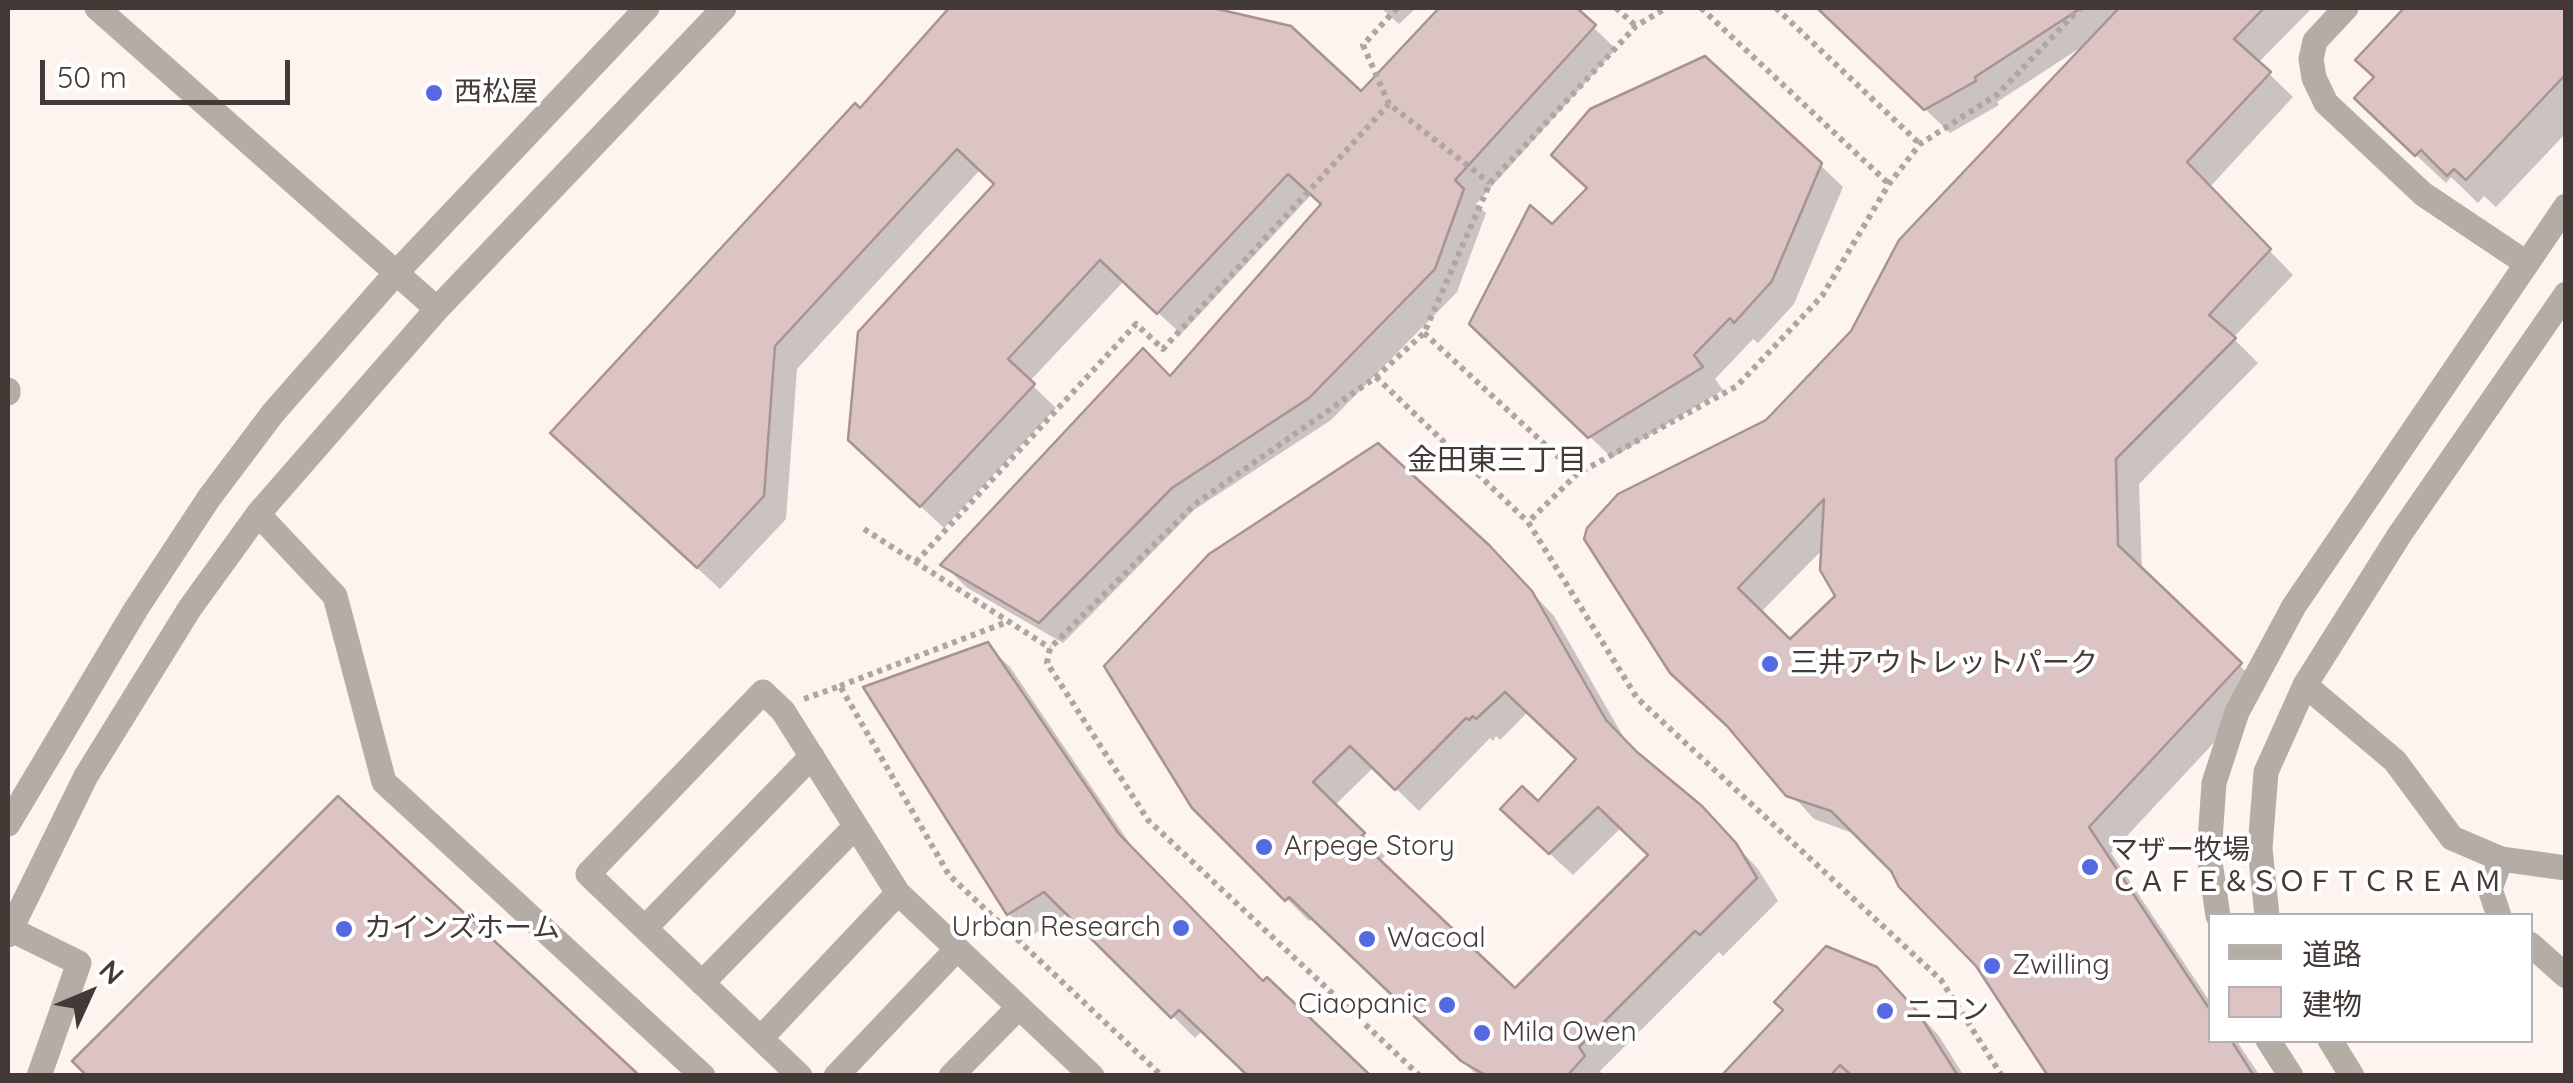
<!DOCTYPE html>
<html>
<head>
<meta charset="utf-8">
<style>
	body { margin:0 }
	#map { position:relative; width:2573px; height:1083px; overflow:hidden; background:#fdf4f0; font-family:Quicksand,"Noto Sans JP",sans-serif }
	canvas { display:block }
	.frame { position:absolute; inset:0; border:10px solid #433a37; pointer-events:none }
	.legend { position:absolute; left:2208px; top:913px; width:325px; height:130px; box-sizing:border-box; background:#fff; border:2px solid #b4b0af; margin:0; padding:12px 18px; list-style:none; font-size:30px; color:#433a37 }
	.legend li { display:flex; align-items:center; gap:20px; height:50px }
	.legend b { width:50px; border:2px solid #b4b0af }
	.north { position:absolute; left:40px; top:943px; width:100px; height:100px; -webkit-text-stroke:8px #fff; paint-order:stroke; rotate:46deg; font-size:28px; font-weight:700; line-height:40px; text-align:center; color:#433a37 }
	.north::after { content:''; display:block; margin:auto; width:35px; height:45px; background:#433a37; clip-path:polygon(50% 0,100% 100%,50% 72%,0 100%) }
	.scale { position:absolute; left:40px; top:60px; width:250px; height:45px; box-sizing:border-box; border:5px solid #433a37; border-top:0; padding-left:12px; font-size:30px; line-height:35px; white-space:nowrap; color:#433a37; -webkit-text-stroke:8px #fff; paint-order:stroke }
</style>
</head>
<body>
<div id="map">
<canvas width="2573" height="1083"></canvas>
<div class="frame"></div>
<ul class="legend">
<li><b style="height:12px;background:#b4ada6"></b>道路</li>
<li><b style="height:28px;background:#dcc4c5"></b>建物</li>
</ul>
<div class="north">N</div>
<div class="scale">50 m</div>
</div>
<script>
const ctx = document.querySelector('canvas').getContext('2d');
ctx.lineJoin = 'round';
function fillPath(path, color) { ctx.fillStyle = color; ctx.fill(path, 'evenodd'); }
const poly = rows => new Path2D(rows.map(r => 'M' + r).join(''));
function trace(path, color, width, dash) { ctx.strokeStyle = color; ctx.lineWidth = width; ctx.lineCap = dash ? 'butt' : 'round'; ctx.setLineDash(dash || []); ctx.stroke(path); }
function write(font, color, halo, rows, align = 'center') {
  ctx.font = font + ' Quicksand,"Noto Sans JP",sans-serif'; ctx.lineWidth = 8; ctx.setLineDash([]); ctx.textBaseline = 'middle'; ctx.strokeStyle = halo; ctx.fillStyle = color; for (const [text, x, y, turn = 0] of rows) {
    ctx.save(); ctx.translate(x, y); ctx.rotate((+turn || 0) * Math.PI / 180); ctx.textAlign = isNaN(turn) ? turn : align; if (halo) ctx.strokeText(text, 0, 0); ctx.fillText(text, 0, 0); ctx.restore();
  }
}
fillPath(poly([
	[952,8,1202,8,1290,28,1361,95,1442,8,1573,8,1616,49,1476,204,1486,213,1457,292,1331,420,1194,510,1063,643,966,587,944,565,1170,379,1324,205,1312,194,1181,334,1124,281,1029,382,1056,408,944,528,873,462,997,185,980,170,797,369,786,519,720,589,576,456,860,111],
	[1381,8,1416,8,1399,24],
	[1820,8,2312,8,2258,63,2293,97,2209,188,2293,275,2233,338,2258,363,2139,484,2142,571,2264,689,2111,853,2210,1002,2210,1040,2236,1040,2260,1076,2051,1076,1978,965,1893,870,1858,835,1814,819,1737,734,1697,697,1768,422,1853,332,2083,46,1997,102,1999,105,1950,133],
	[1824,548,1838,596,1790,642,1760,613],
	[2408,8,2566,8,2566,133,2496,207,2484,196,2478,203,2451,177,2446,183,2386,127,2377,78,2359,60],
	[1820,165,1843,187,1794,304,1758,343,1753,339,1715,379,1723,390,1612,458,1495,346,1552,227],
	[1511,570,1554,616,1628,745,1724,832,1758,869,1778,901,1723,956,1719,952,1600,1071,1603,1076,1478,1076,1313,918,1309,921,1194,806],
	[1528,712,1579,759,1539,804,1525,831,1573,875,1622,827,1651,856,1515,992,1378,862,1385,856,1334,806,1374,767,1419,811,1490,738,1493,741,1496,736,1500,740],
	[987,645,1010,667,1141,860,1203,1030,1195,1038,1068,913,1031,936,1009,914],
	[1899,992,1939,1036,1964,1076,1724,1076]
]), '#0003');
const building = poly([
	[949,8,1213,8,1291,26,1361,91,1439,8,1577,8,1596,25,1455,180,1464,189,1435,269,1309,398,1172,488,1039,623,940,565,1143,348,1170,376,1321,204,1288,174,1157,314,1100,260,1008,359,1035,384,920,507,848,440,858,332,994,184,957,149,775,346,764,496,697,568,550,433,855,103,860,108,949,8],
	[1817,8,2081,8,1975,77,1976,81,1924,110,1817,8],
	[2119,8,2264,8,2234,39,2271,72,2187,162,2271,249,2209,315,2236,338,2116,459,2118,545,2242,663,2089,827,2210,1010,2210,1040,2231,1040,2254,1076,2048,1076,1976,966,1899,887,1891,871,1831,811,1786,796,1727,726,1670,673,1584,539,1587,528,1618,494,1766,420,1851,331,1899,240,2119,8],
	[1824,499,1820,570,1835,596,1790,639,1738,588,1824,499],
	[2404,8,2566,8,2566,74,2466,180,2454,169,2447,176,2421,150,2415,156,2354,98,2374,77,2355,60,2404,8],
	[1705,56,1822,163,1772,281,1734,323,1730,318,1694,355,1703,367,1588,438,1469,324,1530,205,1552,224,1587,188,1551,155,1590,109,1705,56],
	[1378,443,1489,545,1532,591,1606,720,1637,752,1702,806,1736,843,1757,878,1700,935,1695,931,1579,1047,1585,1056,1567,1076,1487,1076,1461,1061,1289,897,1285,901,1192,808,1104,666,1209,554,1378,443],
	[1505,692,1576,759,1538,801,1522,786,1500,809,1549,854,1598,807,1648,855,1515,988,1358,839,1365,833,1313,782,1350,746,1395,790,1466,718,1469,720,1473,716,1476,719,1505,692],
	[988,642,1119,834,1263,981,1267,977,1371,1076,1248,1076,1179,1010,1171,1018,1044,892,1007,915,863,687,988,642],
	[338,796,640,1076,87,1076,72,1061,338,796],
	[1826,946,1877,967,1917,1011,1958,1076,1852,1076,1840,1065,1830,1076,1721,1076,1783,1010,1774,1002,1826,946]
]);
fillPath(building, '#dcc4c5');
trace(building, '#a89292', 2.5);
trace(poly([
	[1397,8,1363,45,1389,104,1490,183],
	[1616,8,1636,26],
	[1701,8,1889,184],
	[1776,8,1920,144],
	[1424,333,1577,474],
	[1376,377,1528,522],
	[864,529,1050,648],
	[916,562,1136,324,1163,349,1389,104],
	[840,686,1007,622],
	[804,699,840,686,949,875,1162,1076],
	[1420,1076,1148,820,1047,663,1050,648,1195,504,1376,377,1424,333,1490,183,1636,26,1666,8],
	[2002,1076,1941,980,1637,698,1528,522,1577,474,1737,386,1822,296,1889,184,1920,144,1998,94,2080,8]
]), '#afa6a2', 6, [5, 5]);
trace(poly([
	[97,8,437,309],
	[2346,8,2315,41,2311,59,2314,78,2326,103,2423,194,2526,263],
	[8,390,8,393],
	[258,514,335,596,384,782,703,1076],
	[2305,685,2395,761,2452,838,2501,859,2566,868],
	[8,824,136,609,209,498,273,413,396,273,647,8],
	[2218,916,2209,855,2214,783,2237,712,2294,606,2566,206],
	[2267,916,2260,848,2266,772,2305,685,2400,534,2566,294],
	[2499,916,2490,889,2501,859],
	[645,928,812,756],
	[10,929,79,963,39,1076],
	[8,935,86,776,190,608,258,514,437,309,724,8],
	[2530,944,2566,976],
	[702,983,855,827],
	[761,1038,898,893],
	[2268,1040,2291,1076],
	[2330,1040,2352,1076],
	[800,1076,588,874,763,692,783,711,898,893,1092,1076],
	[836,1076,957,949],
	[951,1076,1019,1007]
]), '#b4ada6', 25);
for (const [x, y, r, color] of [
	[434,93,10,"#556ae0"],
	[1770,664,10,"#556ae0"],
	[1264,847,10,"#556ae0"],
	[2090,867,10,"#556ae0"],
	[1181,928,10,"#556ae0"],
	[344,929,10,"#556ae0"],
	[1367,939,10,"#556ae0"],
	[1992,966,10,"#556ae0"],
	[1447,1005,10,"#556ae0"],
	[1885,1011,10,"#556ae0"],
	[1482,1033,10,"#556ae0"]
]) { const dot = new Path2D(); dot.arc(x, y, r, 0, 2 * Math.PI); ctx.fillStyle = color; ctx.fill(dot); trace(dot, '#fff', 4); }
write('28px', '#433a37', '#fff', [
	["西松屋",454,93],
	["三井アウトレットパーク",1790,664],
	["Arpege Story",1284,847],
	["マザー牧場",2110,851],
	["ＣＡＦＥ＆ＳＯＦＴＣＲＥＡＭ",2110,883],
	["Urban Research",1161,928,"right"],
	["カインズホーム",364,929],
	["Wacoal",1387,939],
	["Zwilling",2012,966],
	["Ciaopanic",1427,1005,"right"],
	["ニコン",1905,1011],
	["Mila Owen",1502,1033]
], 'left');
write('30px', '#433a37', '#fff', [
	["金田東三丁目",1497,461]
]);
</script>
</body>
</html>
